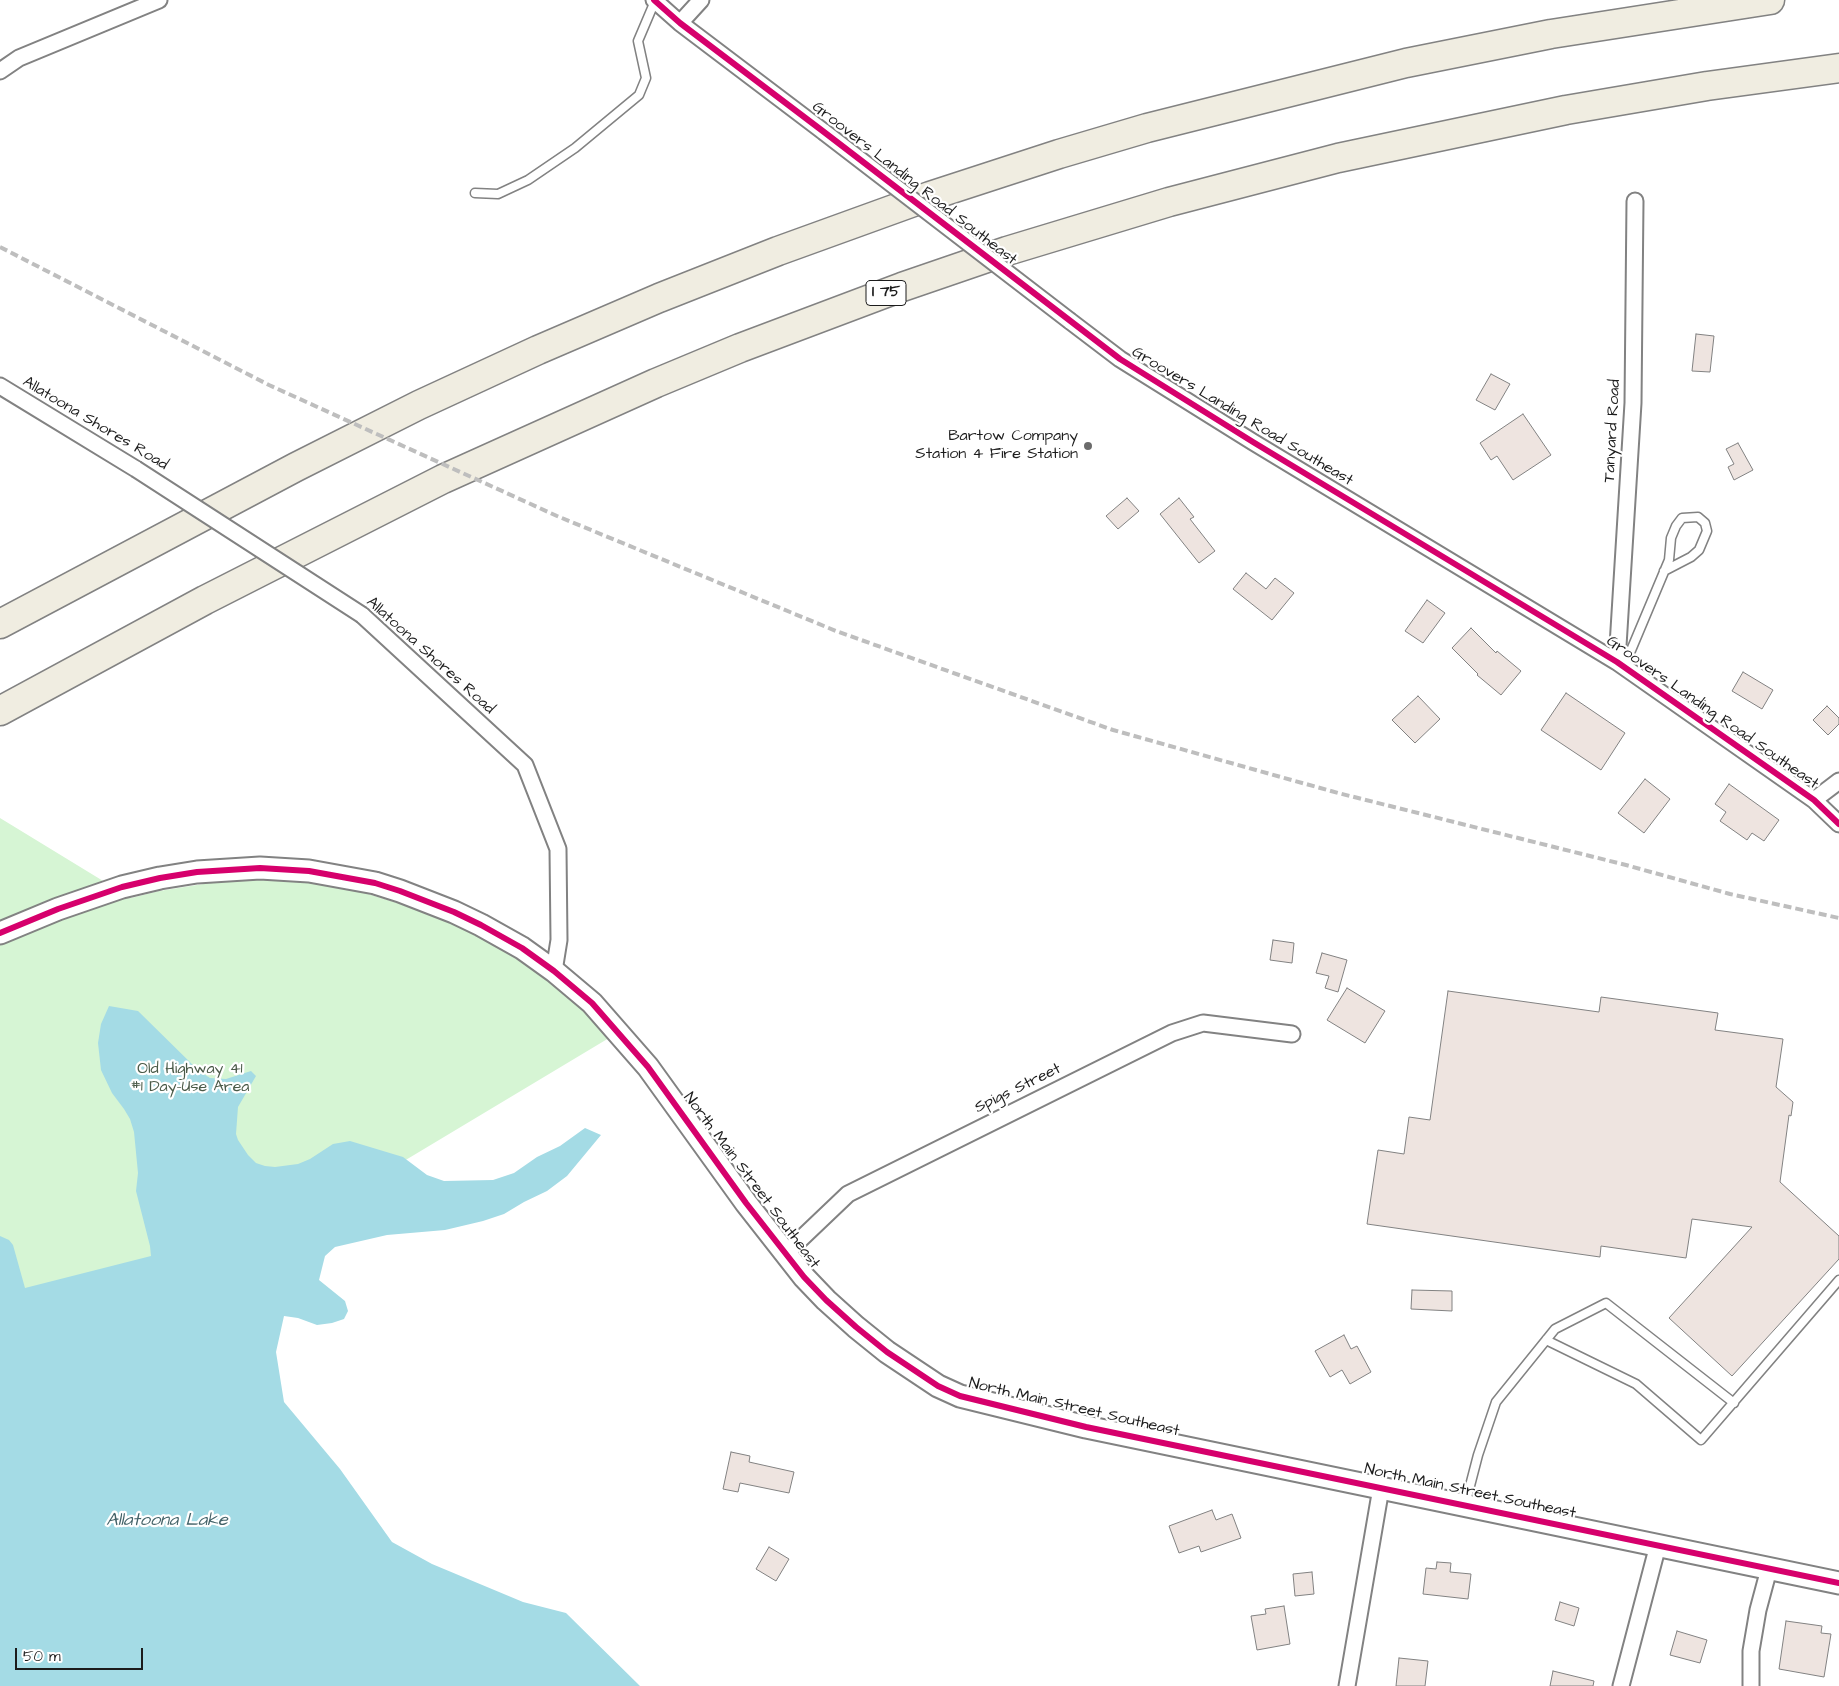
<!DOCTYPE html>
<html>
<head>
<meta charset="utf-8">
<style>
	body { margin:0 }
	#map { position:relative; width:1839px; height:1686px; overflow:hidden; background:#fff; font-family:"Architects Daughter",sans-serif }
	canvas { display:block }
	.scale { position:absolute; left:15px; top:1648px; width:128px; height:22px; box-sizing:border-box; border:2px solid #1c1c1c; border-top:0; padding-left:6px; font-size:15px; line-height:18px; white-space:nowrap; color:#1c1c1c; -webkit-text-stroke:4px #fff; paint-order:stroke }
</style>
</head>
<body>
<div id="map">
<canvas width="1839" height="1686"></canvas>
<div class="scale">50 m</div>
</div>
<script>
const ctx = document.querySelector('canvas').getContext('2d');
ctx.lineJoin = 'round';
function fillPath(path, color) { ctx.fillStyle = color; ctx.fill(path, 'evenodd'); }
const poly = rows => new Path2D(rows.map(r => 'M' + r).join(''));
function trace(path, color, width, dash) { ctx.strokeStyle = color; ctx.lineWidth = width; ctx.lineCap = dash ? 'butt' : 'round'; ctx.setLineDash(dash || []); ctx.stroke(path); }
function write(font, color, halo, rows, align = 'center') {
  ctx.font = font + ' "Architects Daughter",sans-serif'; ctx.lineWidth = 4.5; ctx.setLineDash([]); ctx.textBaseline = 'middle'; ctx.strokeStyle = halo; ctx.fillStyle = color; for (const [text, x, y, turn = 0] of rows) {
    ctx.save(); ctx.translate(x, y); ctx.rotate((+turn || 0) * Math.PI / 180); ctx.textAlign = isNaN(turn) ? turn : align; if (halo) ctx.strokeText(text, 0, 0); ctx.fillText(text, 0, 0); ctx.restore();
  }
}
fillPath(poly([
	[0,818,131,898,159,891,235,879,298,880,355,890,417,909,473,933,528,965,573,1001,609,1038,334,1203,0,1375]
]), '#d6f5d4');
fillPath(poly([
	[109,1006,138,1011,199,1071,210,1078,226,1079,251,1071,256,1076,238,1107,236,1134,238,1140,248,1155,256,1163,265,1166,275,1167,298,1164,310,1159,333,1144,350,1141,403,1157,427,1175,444,1181,493,1180,514,1173,537,1157,560,1146,585,1128,601,1135,567,1176,547,1191,524,1202,504,1214,483,1221,445,1230,387,1235,335,1247,325,1256,319,1280,345,1301,348,1311,344,1319,332,1323,317,1325,298,1318,284,1316,276,1352,284,1402,340,1469,392,1542,432,1564,523,1602,566,1613,640,1686,0,1686,0,1236,9,1240,13,1245,25,1288,151,1256,150,1246,136,1191,138,1173,134,1132,130,1119,124,1109,112,1093,101,1070,98,1043,101,1024]
]), '#a4dbe5');
const building = poly([
	[1696,334,1714,336,1710,372,1692,371,1696,334],
	[1491,374,1510,384,1495,410,1476,400,1491,374],
	[1523,414,1551,455,1513,480,1497,456,1491,460,1480,443,1523,414],
	[1738,443,1753,470,1734,480,1728,467,1734,464,1726,449,1738,443],
	[1127,498,1139,511,1118,529,1106,516,1127,498],
	[1179,498,1194,517,1190,519,1215,551,1199,563,1160,514,1179,498],
	[1246,573,1266,589,1275,578,1294,593,1272,620,1233,589,1246,573],
	[1427,600,1445,613,1423,643,1405,631,1427,600],
	[1471,628,1496,653,1497,651,1521,671,1501,695,1477,675,1478,674,1452,648,1471,628],
	[1743,672,1773,690,1762,709,1732,691,1743,672],
	[1566,693,1625,733,1601,770,1541,730,1566,693],
	[1418,696,1440,719,1415,743,1392,720,1418,696],
	[1827,706,1839,718,1839,724,1828,735,1813,720,1827,706],
	[1645,779,1670,799,1644,833,1618,813,1645,779],
	[1729,784,1779,820,1764,841,1752,833,1747,840,1720,821,1726,812,1715,804,1729,784],
	[1273,940,1294,943,1292,963,1270,960,1273,940],
	[1322,953,1347,960,1338,992,1325,988,1329,976,1316,973,1322,953],
	[1347,988,1385,1011,1365,1043,1327,1020,1347,988],
	[1448,991,1599,1012,1601,997,1718,1013,1715,1030,1783,1039,1776,1087,1793,1102,1791,1116,1789,1115,1780,1182,1839,1236,1839,1259,1732,1376,1669,1318,1752,1227,1692,1219,1686,1258,1601,1246,1600,1257,1367,1224,1378,1150,1404,1154,1409,1117,1430,1120,1448,991],
	[1412,1290,1452,1291,1452,1311,1411,1309,1412,1290],
	[1344,1335,1351,1349,1357,1346,1371,1372,1350,1384,1342,1370,1330,1377,1315,1351,1344,1335],
	[731,1452,750,1456,749,1462,794,1472,789,1493,740,1483,738,1492,723,1489,731,1452],
	[1212,1510,1216,1520,1232,1514,1241,1538,1201,1552,1199,1546,1179,1553,1169,1526,1212,1510],
	[769,1547,789,1559,776,1581,756,1569,769,1547],
	[1437,1562,1451,1563,1450,1572,1471,1574,1468,1599,1423,1594,1426,1568,1436,1569,1437,1562],
	[1312,1572,1314,1594,1295,1596,1293,1574,1312,1572],
	[1560,1602,1579,1608,1574,1626,1555,1620,1560,1602],
	[1284,1606,1290,1644,1257,1650,1251,1616,1266,1614,1265,1609,1284,1606],
	[1786,1621,1822,1626,1821,1633,1831,1634,1824,1677,1779,1669,1786,1621],
	[1677,1631,1707,1640,1700,1663,1670,1655,1677,1631],
	[1399,1658,1428,1661,1425,1686,1396,1686,1399,1658],
	[1553,1671,1594,1681,1593,1686,1550,1686,1553,1671]
]);
fillPath(building, '#eee4e0');
trace(building, '#828282', 1);
const lane = poly([
	[475,193,498,194,528,180,575,148,639,95,646,78,638,41,655,1],
	[1624,667,1669,560,1671,538,1676,526,1682,518,1698,517,1705,523,1707,531,1699,550,1691,557,1664,571],
	[1546,1340,1636,1384,1701,1440,1839,1280],
	[1465,1505,1478,1455,1496,1402,1555,1329,1606,1303,1734,1403]
]);
const street = poly([
	[654,0,680,23,824,132],
	[680,23,701,0],
	[0,71,19,58,159,0],
	[1070,321,1120,359,1253,442,1617,662,1814,800,1839,824],
	[0,386,136,469],
	[362,615,525,765,558,849,559,940,554,971],
	[1617,662,1633,403,1635,201],
	[1814,800,1839,781],
	[785,1254,848,1194,1172,1033,1203,1023,1292,1034],
	[1347,1686,1381,1488],
	[1621,1686,1658,1545],
	[1751,1686,1751,1651,1758,1610,1769,1569]
]);
const secondary = poly([
	[0,933,58,909,122,887,160,878,197,872,260,868,309,871,375,883,400,891,454,912,481,925,522,948,554,971,592,1003,648,1067,746,1203,804,1277,826,1300,856,1327,887,1352,938,1386,960,1396,1086,1427,1839,1583]
]);
const highway = poly([
	[0,624,296,467,419,405,538,350,659,298,778,251,930,196,1059,154,1147,128,1406,63,1551,34,1770,0],
	[0,711,205,600,443,479,656,383,740,348,902,287,1007,251,1169,202,1338,158,1566,110,1707,86,1839,68]
]);
trace(lane, '#828282', 11);
trace(street, '#828282', 19);
trace(secondary, '#828282', 25);
trace(highway, '#828282', 31);
trace(lane, '#fff', 8);
trace(street, '#fff', 15);
trace(secondary, '#fff', 21);
trace(highway, '#f0ede1', 28);
trace(poly([
	[0,247,269,385,557,516,836,631,1113,730,1338,793,1626,865,1730,894,1839,918]
]), '#bebebe', 4, [8, 4]);
const streetBridge = poly([
	[824,132,1070,321],
	[136,469,362,615]
]);
trace(streetBridge, '#828282', 19, []);
trace(streetBridge, '#fff', 15);
trace(poly([
	[654,0,680,23,824,132,1120,359,1253,442,1617,662,1814,800,1839,824],
	[0,933,58,909,122,887,160,878,197,872,260,868,309,871,375,883,400,891,454,912,481,925,522,948,554,971,592,1003,648,1067,746,1203,804,1277,826,1300,856,1327,887,1352,938,1386,960,1396,1086,1427,1839,1583]
]), '#d6006c', 6);
for (const [x, y, r, color] of [
	[1088,446,5,"#6b6b6b"]
]) { const dot = new Path2D(); dot.arc(x, y, r, 0, 2 * Math.PI); ctx.fillStyle = color; ctx.fill(dot); trace(dot, '#fff', 2); }
for (const [x, y, w] of [
	[886,293,40]
]) { const box = new Path2D(); box.roundRect(x - w / 2, y - 12.5, w, 25, 4); ctx.fillStyle = '#fff'; ctx.fill(box); trace(box, '#1c1c1c', 1); }
write('bold 15px', '#1c1c1c', null, [
	["I 75",886,293]
]);
write('16px', '#1c1c1c', '#fff', [
	["Groovers Landing Road Southeast",914,184,38],
	["Groovers Landing Road Southeast",1242,417,31],
	["Allatoona Shores Road",95,424,31],
	["Tanyard Road",1613,431,-87],
	["Allatoona Shores Road",430,656,42],
	["Groovers Landing Road Southeast",1712,713,35],
	["Spigs Street",1018,1089,-26],
	["North Main Street Southeast",751,1181,53],
	["North Main Street Southeast",1074,1408,13],
	["North Main Street Southeast",1470,1492,12]
]);
write('16px', '#1c1c1c', '#fff', [
	["Bartow Company",1078,437],
	["Station 4 Fire Station",1078,455]
], 'right');
write('16px', '#4a5a48', '#fff', [
	["Old Highway 41",190,1070],
	["#1 Day-Use Area",190,1088]
]);
write('italic 18px', '#436268', '#fff', [
	["Allatoona Lake",167,1521]
]);
</script>
</body>
</html>
